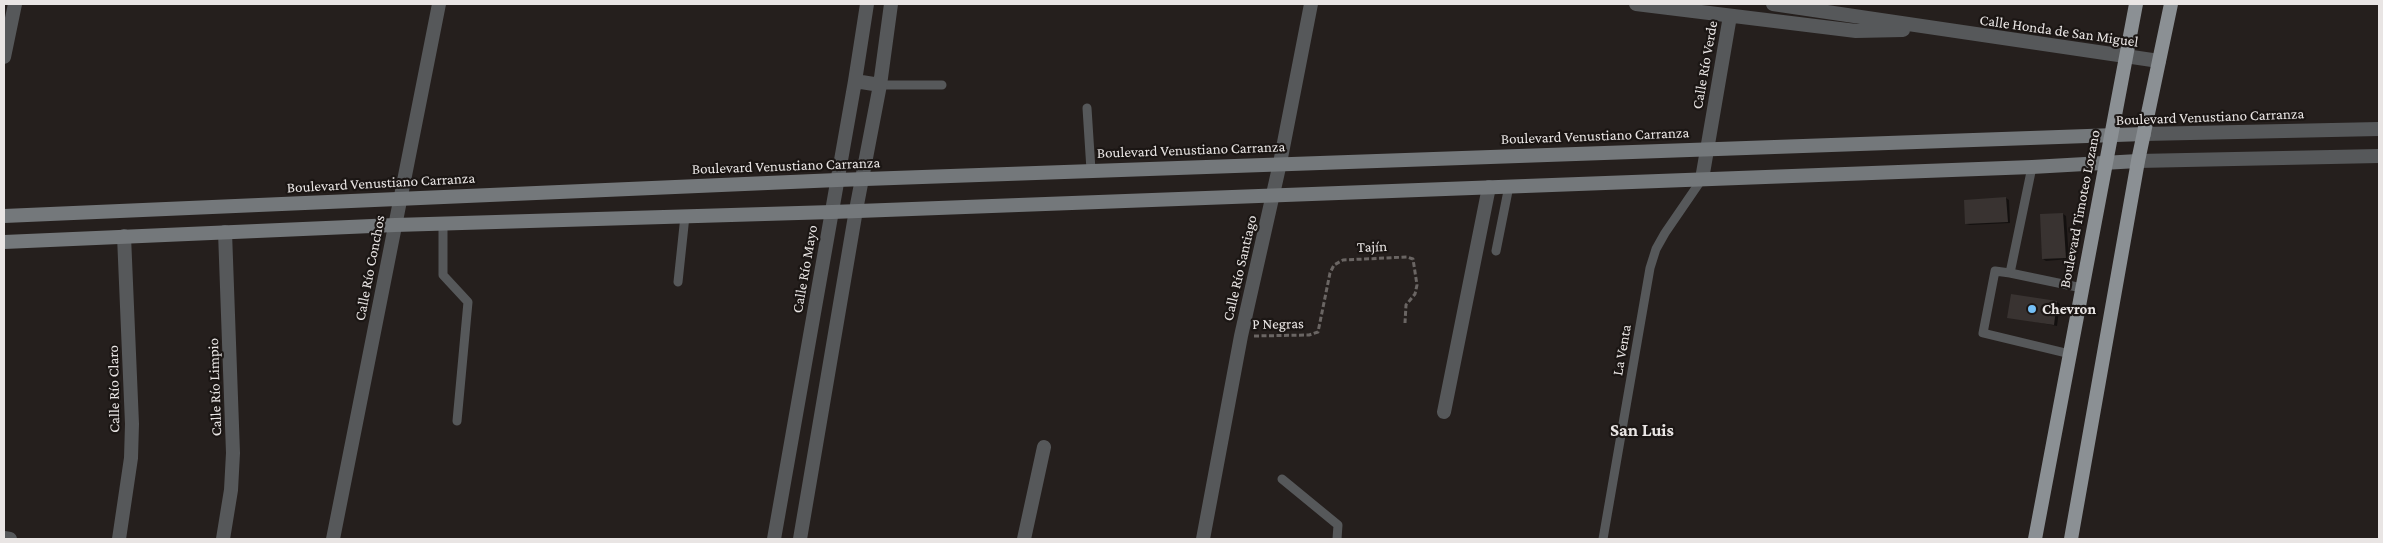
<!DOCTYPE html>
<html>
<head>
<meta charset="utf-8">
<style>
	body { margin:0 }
	#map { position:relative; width:2383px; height:543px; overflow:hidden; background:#251f1d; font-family:"Crimson Pro",serif }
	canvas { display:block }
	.frame { position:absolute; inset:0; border:5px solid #e9e5e4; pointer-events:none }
</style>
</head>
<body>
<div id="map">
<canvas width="2383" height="543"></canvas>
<div class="frame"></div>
</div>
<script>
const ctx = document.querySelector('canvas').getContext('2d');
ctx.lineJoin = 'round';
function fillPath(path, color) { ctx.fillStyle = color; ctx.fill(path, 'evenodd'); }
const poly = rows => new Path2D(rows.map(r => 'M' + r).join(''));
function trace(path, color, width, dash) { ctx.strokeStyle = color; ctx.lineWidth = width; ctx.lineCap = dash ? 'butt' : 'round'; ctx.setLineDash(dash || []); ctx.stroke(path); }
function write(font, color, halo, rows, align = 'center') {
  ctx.font = font + ' "Crimson Pro",serif'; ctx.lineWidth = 4.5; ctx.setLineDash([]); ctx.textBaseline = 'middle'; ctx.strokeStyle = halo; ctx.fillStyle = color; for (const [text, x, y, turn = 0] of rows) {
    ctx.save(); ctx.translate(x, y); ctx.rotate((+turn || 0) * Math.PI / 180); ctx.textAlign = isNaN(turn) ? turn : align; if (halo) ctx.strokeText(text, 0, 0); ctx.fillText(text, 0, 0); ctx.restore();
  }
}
fillPath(poly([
	[2006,198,2009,200,2010,223,1970,225,1966,224],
	[2063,214,2066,216,2069,259,2046,261,2043,259,2041,215],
	[2057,302,2060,304,2057,326,2009,317]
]), '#0007');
fillPath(poly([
	[2006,197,2008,222,1965,224,1964,200],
	[2063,213,2066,258,2042,259,2040,214],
	[2011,294,2057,301,2054,325,2007,318]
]), '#393331');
trace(poly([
	[1254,336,1309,335,1318,332,1330,273,1334,265,1343,260,1407,257,1413,259,1417,285,1415,294,1406,305,1405,323]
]), '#6a6563', 3, [5, 2.5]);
trace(poly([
	[880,85,942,85],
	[1087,108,1091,170],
	[2032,167,2010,273,2082,288],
	[443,223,443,275,468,302,457,421],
	[1496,251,1509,186],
	[2010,273,1995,271,1983,333,2070,354],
	[678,282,685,216],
	[1282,479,1338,525,1337,539],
	[1603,539,1650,268,1656,249,1665,233,1702,179]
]), '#56585a', 9);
trace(poly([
	[1636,4,1856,31,1903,30],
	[1773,4,2159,61],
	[4,57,15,4],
	[855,81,880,85],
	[2144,134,2379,129],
	[2138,161,2379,156],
	[1702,179,1730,16],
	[1444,412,1489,187],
	[4,538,10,539],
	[119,539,131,458,132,424,124,236],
	[223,539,231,490,233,453,225,232],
	[333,539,439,4],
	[774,539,855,81,867,4],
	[800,539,856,210,880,85,891,4],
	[1024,539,1044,447],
	[1203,539,1241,336,1280,163,1311,4]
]), '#56585a', 14);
trace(poly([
	[4,216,837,180,2144,134],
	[4,242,395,225,832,212,2032,167,2138,161]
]), '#74787b', 14);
trace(poly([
	[2035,539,2136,4],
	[2071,539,2138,161,2171,4]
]), '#8b9094', 14);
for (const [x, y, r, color] of [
	[2032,309,5,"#75c0f6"]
]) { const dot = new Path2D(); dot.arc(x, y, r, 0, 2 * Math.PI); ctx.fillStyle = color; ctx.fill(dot); trace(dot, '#1b1614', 2); }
write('15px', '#e9e5e4', '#1b1614', [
	["Calle Honda de San Miguel",2059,31,8],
	["Calle Río Verde",1705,65,-80],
	["Boulevard Venustiano Carranza",2210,117,-2],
	["Boulevard Venustiano Carranza",1595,136,-2],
	["Boulevard Venustiano Carranza",1191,150,-2],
	["Boulevard Venustiano Carranza",786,166,-2],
	["Boulevard Venustiano Carranza",381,183,-3],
	["Boulevard Timoteo Lozano",2080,209,-79],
	["Tajín",1372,247,-2],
	["Calle Río Conchos",370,268,-79],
	["Calle Río Santiago",1240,268,-77],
	["Calle Río Mayo",805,269,-80],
	["P Negras",1278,324,-1],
	["La Venta",1622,350,-80],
	["Calle Río Limpio",215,387,-92],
	["Calle Río Claro",114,389,-91]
]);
write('bold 15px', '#e9e5e4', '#1b1614', [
	["Chevron",2042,309]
], 'left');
write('bold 18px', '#e9e5e4', '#1b1614', [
	["San Luis",1642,430]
]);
</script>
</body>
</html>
